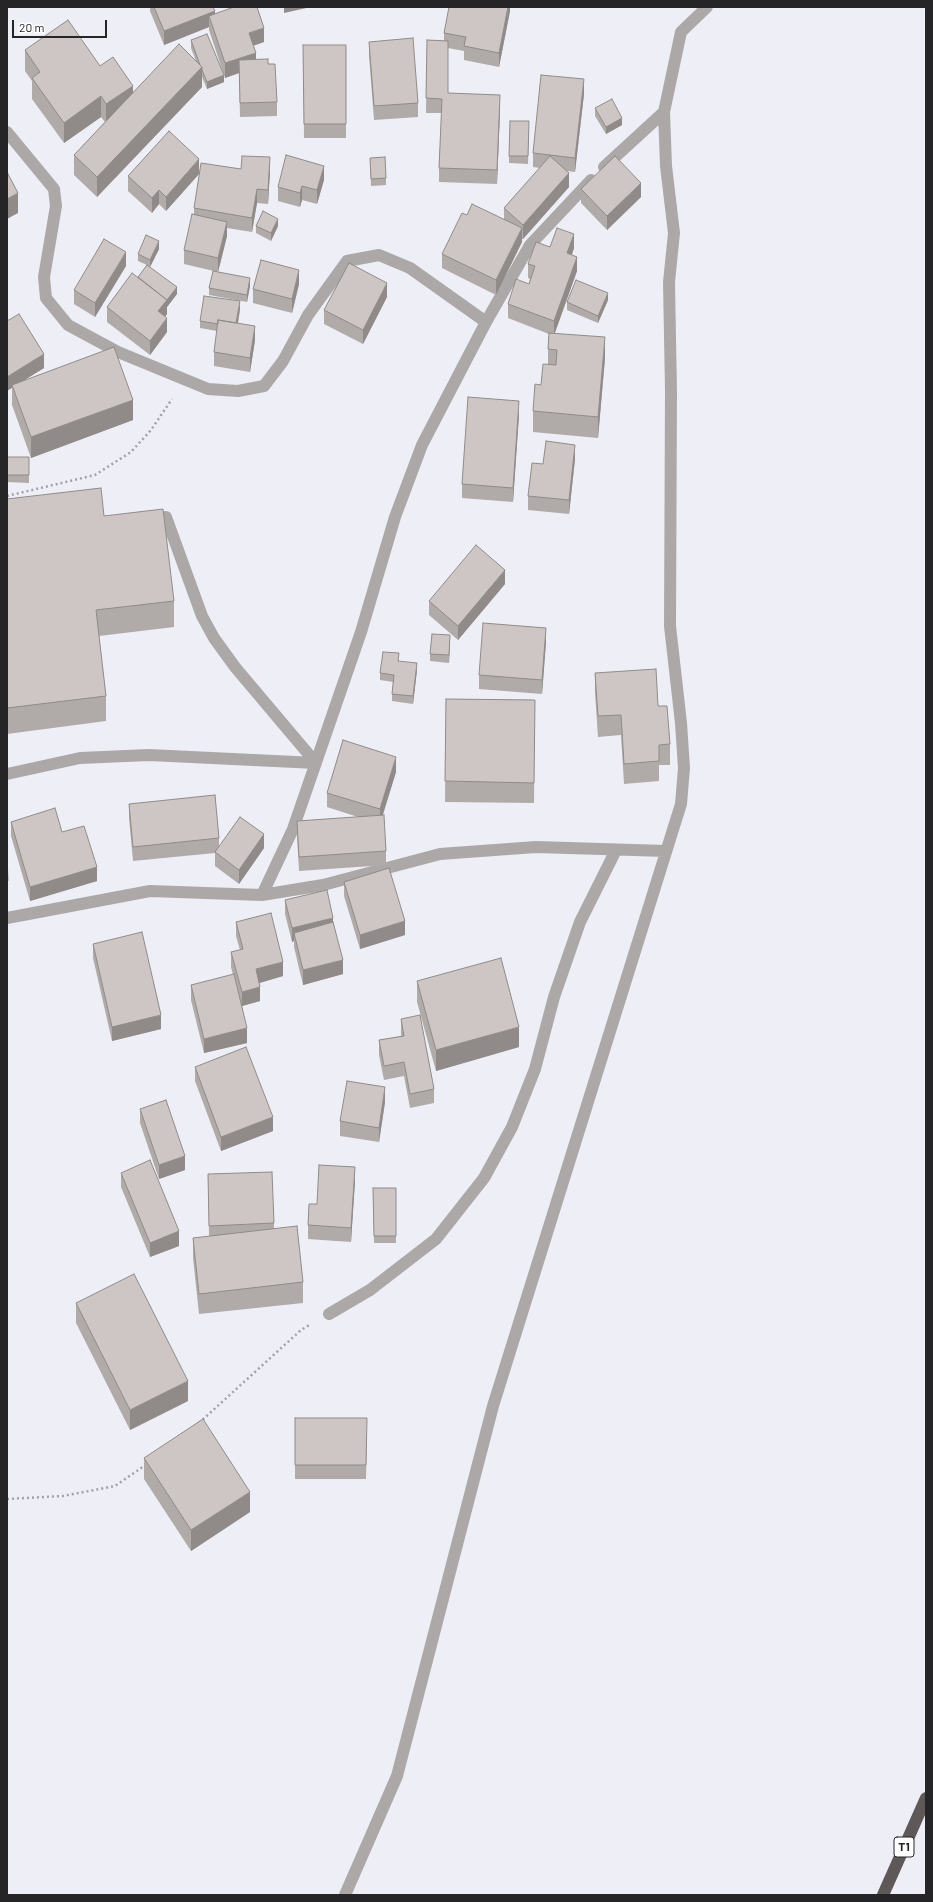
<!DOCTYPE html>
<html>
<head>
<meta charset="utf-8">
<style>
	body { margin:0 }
	#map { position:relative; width:933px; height:1902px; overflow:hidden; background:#eeeff6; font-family:Barlow,sans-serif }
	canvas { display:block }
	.frame { position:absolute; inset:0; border:8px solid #252527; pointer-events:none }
	.scale { position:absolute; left:12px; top:20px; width:95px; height:18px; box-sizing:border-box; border:2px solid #252527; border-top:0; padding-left:5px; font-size:12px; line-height:14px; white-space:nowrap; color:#252527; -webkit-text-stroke:3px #fff; paint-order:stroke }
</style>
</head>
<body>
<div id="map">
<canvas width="933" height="1902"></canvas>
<div class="frame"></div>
<div class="scale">20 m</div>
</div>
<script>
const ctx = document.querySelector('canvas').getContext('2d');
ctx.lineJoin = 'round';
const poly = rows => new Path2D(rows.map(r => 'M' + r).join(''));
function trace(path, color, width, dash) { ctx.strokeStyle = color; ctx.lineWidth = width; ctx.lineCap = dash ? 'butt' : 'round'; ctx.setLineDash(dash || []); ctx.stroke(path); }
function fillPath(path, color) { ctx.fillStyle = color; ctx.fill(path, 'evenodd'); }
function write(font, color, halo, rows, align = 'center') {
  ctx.font = font + ' Barlow,sans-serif'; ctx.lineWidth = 3; ctx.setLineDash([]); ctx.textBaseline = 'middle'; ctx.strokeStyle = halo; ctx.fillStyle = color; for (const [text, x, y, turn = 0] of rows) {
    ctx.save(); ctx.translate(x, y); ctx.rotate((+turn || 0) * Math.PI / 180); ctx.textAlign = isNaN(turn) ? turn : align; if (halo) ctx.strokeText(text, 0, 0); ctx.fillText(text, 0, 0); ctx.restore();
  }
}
trace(poly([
	[7,496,95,475,131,452,151,430,172,399],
	[199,1423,301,1330,311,1324],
	[7,1499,63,1496,115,1486,147,1464]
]), '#a1a2a7', 2.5, [2, 3]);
trace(poly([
	[7,132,54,189,56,206,44,277,46,298,68,325,118,352,208,389,238,391,264,386,283,361,308,315,347,261,379,255,410,268,486,322],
	[604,167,664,112],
	[166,517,202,616,214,638,235,667,316,763],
	[7,774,80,758,149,755,316,763],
	[262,895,293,829,361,632,395,517,422,445,486,322,530,245,591,180],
	[7,918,150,891,262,895,323,885,440,854,536,847,666,851],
	[329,1314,370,1290,436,1239,484,1178,512,1127,535,1069,554,997,580,922,616,850],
	[345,1895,397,1776,493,1406,681,804,684,768,681,723,670,626,671,391,669,282,674,233,666,166,664,112,681,32,707,7]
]), '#aca8a8', 12);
trace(poly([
	[883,1895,926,1798]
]), '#5f5859', 12);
fillPath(poly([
	[150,7,213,7,215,14,264,42,253,46,256,59,268,64,277,102,277,116,240,117,239,73,225,78,209,30,209,27,164,45,150,11],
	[510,7,510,11,499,67,464,60,464,51,448,48,448,93,500,110,497,184,439,182,439,168,442,113,426,113,427,40,444,41,444,33],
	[191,40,224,82,207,89,202,77,202,87,97,197,74,175,74,155,105,122,101,117,64,143,32,99,32,81,25,71,25,50,100,66,133,93,196,61,191,48],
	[369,42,418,103,418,117,374,120,369,56],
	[303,45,346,45,346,138,304,138],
	[584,94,575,172,567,171,569,187,523,239,522,239,522,242,496,295,442,268,442,254,467,215,504,219,504,208,540,168,533,167,533,153],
	[595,108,622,125,606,134,595,116],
	[529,128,528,164,509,163,509,156],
	[370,158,386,178,386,185,371,186],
	[241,169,270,171,268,204,257,203,252,232,227,228,227,236,218,272,184,264,184,250,194,215,194,208],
	[199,174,166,211,159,204,152,213,128,191,128,176],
	[324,180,317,204,302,200,300,207,278,201,278,187],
	[581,189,641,197,607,230,581,203],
	[256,226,278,226,271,241,256,233],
	[550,247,574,248,572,255,577,271,555,333,605,358,598,438,533,432,533,411,548,365,548,349,549,334,508,318,508,304,529,284,530,279,528,278,528,264],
	[159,249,150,267,147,265,177,294,167,307,167,314,165,317,167,332,150,355,107,322,107,307,138,277,147,265,138,261,138,254],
	[126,266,95,317,74,304,74,290],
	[299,284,292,313,253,303,253,289],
	[250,286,247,302,209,295,209,288],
	[387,297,363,344,324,324,324,310],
	[608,300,598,323,567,310,567,302],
	[240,309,238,324,255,340,250,372,214,366,214,352,217,331,200,328,200,321],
	[7,321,44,368,23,381,133,420,31,458,12,405,12,388],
	[519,415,513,502,462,498,462,484],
	[7,457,29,457,29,483,7,482],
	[575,459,569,514,528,510,528,496,543,464],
	[7,499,104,516,174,601,174,627,99,636,106,696,106,721,7,734],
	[505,584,458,640,429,615,429,601],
	[450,642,449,663,430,661,430,654],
	[546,642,542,694,479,689,479,675],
	[398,661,417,670,413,704,392,701,392,694,393,682,380,680,380,673],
	[595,673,658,706,670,744,670,765,659,765,659,781,624,784,621,735,598,737,595,693],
	[446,699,535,700,534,803,445,802],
	[396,772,383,815,386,851,386,865,299,871,297,835,297,821,358,817,327,807,327,793],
	[129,804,219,838,219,846,264,848,239,884,215,866,215,853,133,861,129,818],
	[11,822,62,832,97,881,30,901,11,836],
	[7,856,8,881,8,888,7,888],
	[344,882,405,935,360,949,344,896],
	[285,900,333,922,343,974,303,985,294,947,294,941,292,942,285,914],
	[236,922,283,976,259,983,260,1001,242,1006,247,1043,204,1053,191,1000,191,985,233,975,231,967,231,952,240,950,236,936],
	[93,944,161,1029,112,1041,93,958],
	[417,981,519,1047,436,1071,417,1002],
	[401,1019,434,1089,434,1103,410,1108,404,1076,384,1080,379,1055,379,1040,401,1036],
	[195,1067,273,1131,221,1151,195,1081],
	[385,1102,379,1142,340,1136,340,1121],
	[140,1109,185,1170,159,1179,140,1123],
	[121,1173,179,1246,150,1257,121,1187],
	[208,1174,274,1223,274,1228,303,1282,303,1303,199,1314,193,1258,193,1238,209,1236],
	[355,1181,351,1242,308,1239,308,1225,317,1204],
	[373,1188,396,1188,396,1243,374,1243],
	[76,1303,188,1401,130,1430,76,1323],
	[295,1418,367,1433,366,1479,295,1479],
	[144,1458,250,1512,191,1551,144,1479]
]), '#b0aaa9');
fillPath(poly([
	[284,7,311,7,284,13],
	[508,7,510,7,510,11,499,67,499,53],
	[215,11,215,25,209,16,209,27,164,45,164,31],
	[264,28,264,42,249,47,249,33],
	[256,53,256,68,239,60,239,73,225,78,225,63],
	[202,67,202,87,97,197,97,177],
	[224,75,224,82,207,89,207,82],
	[584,79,584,94,575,172,575,158],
	[133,86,133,106,106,125,106,104],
	[500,95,500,110,497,184,497,170],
	[101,96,101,117,64,143,64,123],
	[622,118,622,125,606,134,606,127],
	[270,157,270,171,268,204,268,190],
	[199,159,199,174,166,211,166,197],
	[324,166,324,180,317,204,317,190],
	[569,173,569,187,523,239,523,225],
	[641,183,641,197,607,230,607,216],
	[302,186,302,200,300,207,300,193],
	[257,189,257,203,252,232,252,218],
	[159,190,159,204,152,213,152,198],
	[18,193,18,213,7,219,7,199],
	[278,219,278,226,271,241,271,233],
	[227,222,227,236,218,272,218,258],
	[522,228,522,242,496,295,496,280],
	[574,234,574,248,567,267,567,253],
	[159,241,159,249,150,267,150,260],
	[126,252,126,266,95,317,95,303],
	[577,257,577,271,554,335,554,321],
	[299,270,299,284,292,313,292,299],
	[250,278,250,286,247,302,247,295],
	[387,283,387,297,363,344,363,330],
	[177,287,177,294,167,307,167,314,158,326,158,311],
	[608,293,608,300,598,323,598,316],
	[240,301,240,309,236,334,236,327],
	[167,318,167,332,150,355,150,341],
	[255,326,255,340,250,372,250,358],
	[605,337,605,358,598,438,598,417],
	[44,354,44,368,13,387,12,385,12,388,7,391,7,377],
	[133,400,133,420,31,458,31,437],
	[519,401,519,415,513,502,513,488],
	[575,445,575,459,569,514,569,500],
	[505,570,505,584,458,640,458,626],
	[546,628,546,642,542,694,542,680],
	[450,635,450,642,449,663,449,655],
	[417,663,417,670,413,704,413,696],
	[396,757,396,772,380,823,380,809],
	[264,834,264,848,239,884,239,870],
	[97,867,97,881,30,901,30,887],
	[333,918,333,932,294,933,294,941,292,942,292,928],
	[405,921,405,935,360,949,360,935],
	[343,960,343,974,303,985,303,970],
	[283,962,283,976,256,984,256,969],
	[260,987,260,1001,242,1006,242,992],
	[161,1015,161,1029,112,1041,112,1027],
	[519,1027,519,1047,436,1071,436,1050],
	[247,1028,247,1043,204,1053,204,1039],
	[385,1087,385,1102,379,1142,379,1128],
	[273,1117,273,1131,221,1151,221,1137],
	[185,1156,185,1170,159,1179,159,1165],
	[355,1167,355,1181,351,1242,351,1228],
	[179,1231,179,1246,150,1257,150,1243],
	[188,1381,188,1401,130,1430,130,1410],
	[250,1492,250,1512,191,1551,191,1530]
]), '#908b89');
const building = poly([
	[154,7,213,7,215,11,164,31,154,7],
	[234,7,257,7,264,28,249,33,256,53,225,63,209,16,234,7],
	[449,7,508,7,499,53,464,46,466,37,444,33,449,7],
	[68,20,100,66,113,57,133,86,106,104,101,96,64,123,32,78,40,72,25,50,68,20],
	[207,34,224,75,207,82,202,70,202,67,200,65,191,40,207,34],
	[413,38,418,103,374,106,369,42,413,38],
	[427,40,448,41,448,93,500,95,497,170,439,168,442,99,426,98,427,40],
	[179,44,202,67,97,177,74,155,179,44],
	[303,45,346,45,346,124,304,124,303,45],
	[268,59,268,64,275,64,277,102,240,103,239,60,268,59],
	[541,75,584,79,575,158,533,153,541,75],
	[612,99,622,118,606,127,595,108,612,99],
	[510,121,529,121,528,156,509,156,510,121],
	[169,131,199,159,166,197,159,190,152,198,128,176,169,131],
	[286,155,324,166,317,190,302,186,300,193,278,187,286,155],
	[242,156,270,157,268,190,257,189,252,218,194,208,201,163,241,169,242,156],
	[550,156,569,173,523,225,504,208,550,156],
	[615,156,641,183,607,216,581,189,615,156],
	[385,157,386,178,371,179,370,158,385,157],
	[7,172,18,193,7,199,7,172],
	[472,204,522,228,496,280,442,254,462,213,467,215,472,204],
	[263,211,278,219,271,233,256,226,263,211],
	[192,214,227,222,218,258,184,250,192,214],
	[557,228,574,234,567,253,577,257,554,321,508,304,516,279,529,284,535,266,528,264,536,242,550,247,557,228],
	[146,235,159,241,150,260,138,254,146,235],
	[104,239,126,252,95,303,74,290,104,239],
	[261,260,299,270,292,299,253,289,261,260],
	[349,263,387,283,363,330,324,310,349,263],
	[147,265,177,287,167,300,138,277,147,265],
	[213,271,250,278,247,295,209,288,213,271],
	[132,273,167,300,158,311,167,318,150,341,107,307,132,273],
	[576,280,608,293,598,316,567,302,576,280],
	[204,296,240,301,236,323,218,320,218,324,200,321,204,296],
	[19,314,44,354,7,377,7,321,19,314],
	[218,320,255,326,250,358,214,352,218,320],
	[549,333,605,337,598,417,533,411,535,384,541,385,543,364,556,365,557,350,548,349,549,333],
	[114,347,133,400,31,437,12,385,114,347],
	[468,397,519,401,513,488,462,484,468,397],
	[546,441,575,445,569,500,528,496,532,463,543,464,546,441],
	[7,457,29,457,29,475,7,475,7,457],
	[101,488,104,516,163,509,174,601,96,610,106,696,7,708,7,499,101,488],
	[476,545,505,570,458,626,429,601,476,545],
	[483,623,546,628,542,680,479,675,483,623],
	[432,634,450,635,449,655,430,654,432,634],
	[383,652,399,653,398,661,417,663,413,696,392,694,394,675,380,673,383,652],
	[656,669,658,706,667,706,670,744,659,745,659,761,624,764,621,715,598,716,595,673,656,669],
	[446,699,535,700,534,783,445,781,446,699],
	[343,740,396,757,380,809,327,793,343,740],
	[215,795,219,838,133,847,129,804,215,795],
	[55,808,62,832,84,826,97,867,30,887,11,822,55,808],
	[384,815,386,851,299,857,297,821,384,815],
	[240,817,264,834,239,870,215,852,240,817],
	[7,856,8,881,7,881,7,856],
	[389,868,405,921,360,935,344,882,389,868],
	[327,890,333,918,292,928,285,900,327,890],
	[271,913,283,962,256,969,260,987,242,992,231,952,243,949,236,922,271,913],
	[333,922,343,960,303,970,294,933,333,922],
	[142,932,161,1015,112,1027,93,944,142,932],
	[501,958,519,1027,436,1050,417,981,501,958],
	[234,974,247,1028,204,1039,191,985,234,974],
	[420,1015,434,1089,410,1094,404,1062,384,1066,379,1040,404,1036,401,1019,420,1015],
	[246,1047,273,1117,221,1137,195,1067,246,1047],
	[347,1081,385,1087,379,1128,340,1121,347,1081],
	[166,1100,185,1156,159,1165,140,1109,166,1100],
	[150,1160,179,1231,150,1243,121,1173,150,1160],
	[319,1165,355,1167,351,1228,308,1225,309,1204,317,1204,319,1165],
	[272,1172,274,1223,209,1226,208,1174,272,1172],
	[373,1188,396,1188,396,1236,374,1236,373,1188],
	[297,1226,303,1282,199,1294,193,1238,297,1226],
	[134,1274,188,1381,130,1410,76,1303,134,1274],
	[295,1418,367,1418,366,1465,295,1465,295,1418],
	[203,1419,250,1492,191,1530,144,1458,203,1419]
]);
fillPath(building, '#cdc6c4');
trace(building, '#908b89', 1);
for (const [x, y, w] of [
	[904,1847,20]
]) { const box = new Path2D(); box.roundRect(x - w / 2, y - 10, w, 20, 3); ctx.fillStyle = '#fff'; ctx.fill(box); trace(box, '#252527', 1); }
write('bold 12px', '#252527', null, [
	["T1",904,1847]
]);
</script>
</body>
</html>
